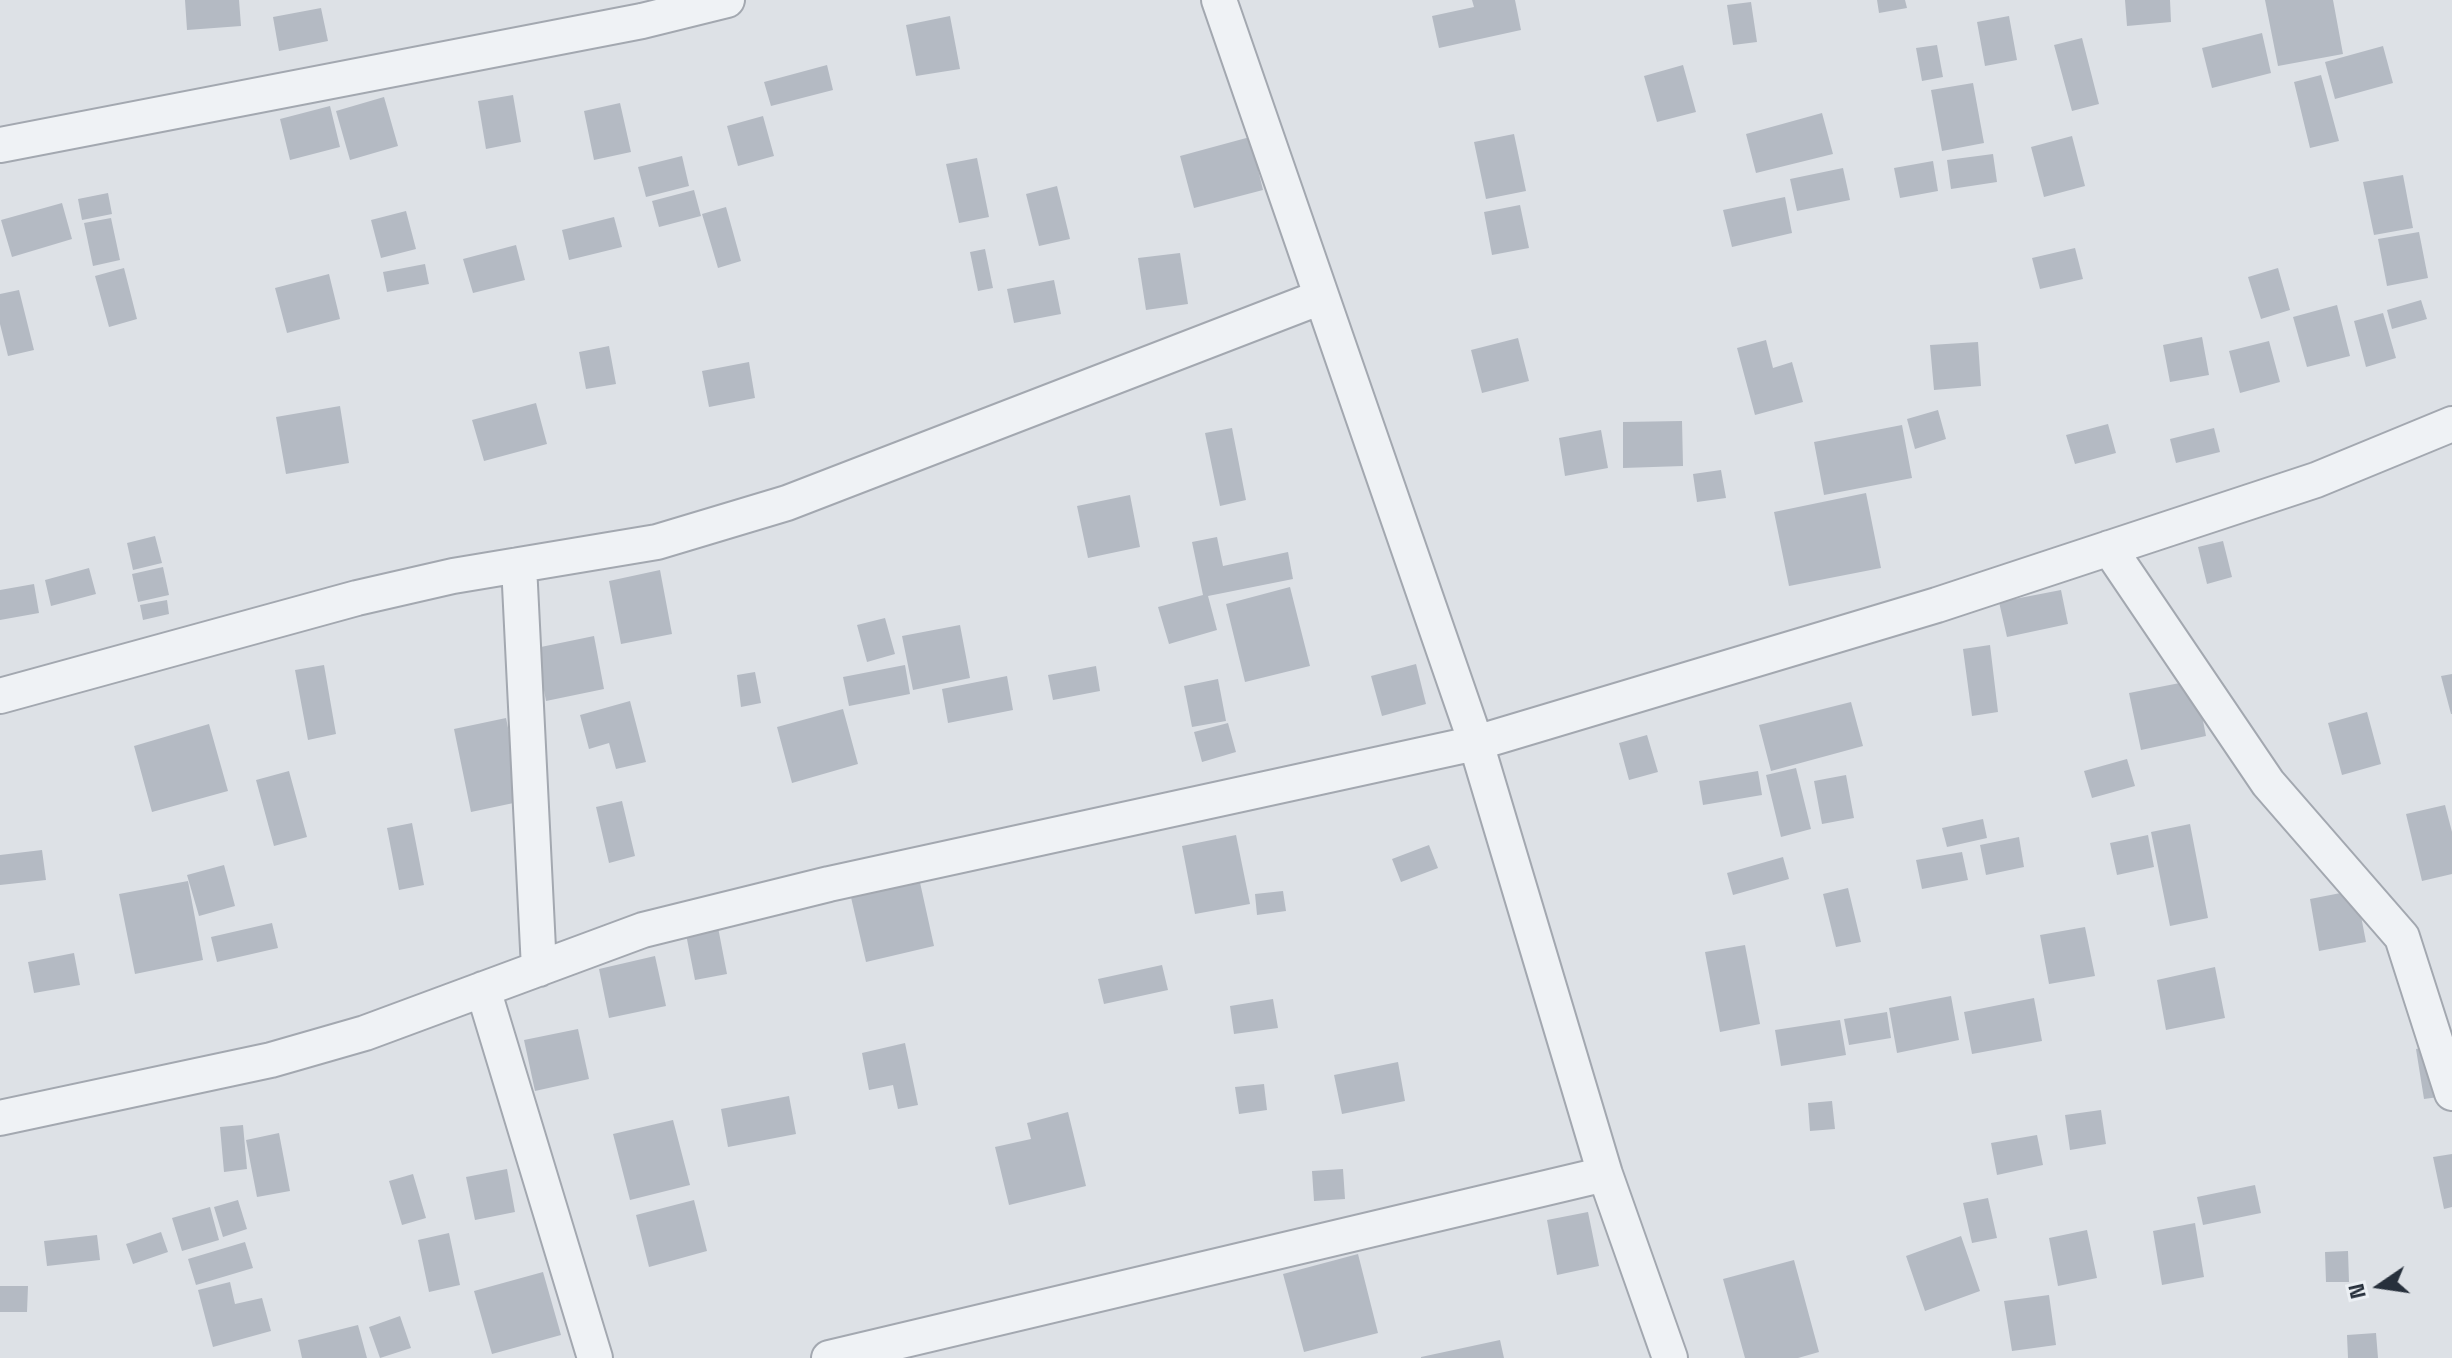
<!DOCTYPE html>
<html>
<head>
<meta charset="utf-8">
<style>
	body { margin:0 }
	#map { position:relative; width:2452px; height:1358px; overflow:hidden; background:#dde1e6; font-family:"Space Grotesk",sans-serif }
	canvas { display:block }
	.north { position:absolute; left:2340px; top:1246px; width:80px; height:80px; -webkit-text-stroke:6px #ecf0f4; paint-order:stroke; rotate:257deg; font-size:22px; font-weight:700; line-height:32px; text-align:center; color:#27303c }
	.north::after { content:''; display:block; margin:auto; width:28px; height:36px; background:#27303c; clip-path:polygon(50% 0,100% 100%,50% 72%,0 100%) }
</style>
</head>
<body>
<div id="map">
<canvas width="2452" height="1358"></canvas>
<div class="north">N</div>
</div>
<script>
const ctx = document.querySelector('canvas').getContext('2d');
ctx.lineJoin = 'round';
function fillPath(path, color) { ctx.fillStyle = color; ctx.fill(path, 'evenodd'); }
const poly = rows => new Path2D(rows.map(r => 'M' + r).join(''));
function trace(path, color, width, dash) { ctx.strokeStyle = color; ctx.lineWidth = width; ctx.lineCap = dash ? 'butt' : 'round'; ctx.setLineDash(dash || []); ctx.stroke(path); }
fillPath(poly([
	[185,0,239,0,241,26,187,30],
	[1472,0,1515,0,1521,30,1439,48,1432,16,1474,7],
	[1877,0,1905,0,1907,8,1879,13],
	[2125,0,2170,0,2171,22,2127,26],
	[2265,0,2333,0,2343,54,2278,66],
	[1751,2,1757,42,1733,45,1727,5],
	[321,8,328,41,279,51,273,17],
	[950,16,960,69,916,76,906,25],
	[2009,16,2017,60,1985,66,1977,22],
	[2262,33,2271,73,2212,88,2202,48],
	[2082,38,2099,104,2072,111,2054,45],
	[1937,45,1943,77,1922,81,1916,48],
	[2383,46,2393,83,2335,99,2325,62],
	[827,65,833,90,771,106,764,82],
	[1683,65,1696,112,1657,122,1644,76],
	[2321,75,2339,141,2310,148,2294,82],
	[1973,83,1984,143,1942,151,1931,90],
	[513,95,521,142,486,149,478,101],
	[384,97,398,146,350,160,336,111],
	[620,103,631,152,594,160,584,111],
	[330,106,340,147,290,160,280,119],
	[1822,113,1833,154,1756,173,1746,134],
	[763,116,774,156,738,166,727,126],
	[1514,134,1526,191,1486,199,1474,142],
	[2072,136,2085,186,2044,197,2031,147],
	[1250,137,1263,190,1194,208,1180,156],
	[1993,154,1997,182,1951,189,1947,160],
	[682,156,689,186,646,197,638,167],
	[977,158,989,217,959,223,946,164],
	[1933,161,1938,191,1900,198,1894,168],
	[1843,168,1850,200,1797,211,1790,179],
	[2403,175,2413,228,2374,235,2363,182],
	[1057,186,1070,239,1039,246,1026,194],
	[694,190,701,216,659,227,652,201],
	[108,193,112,214,82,220,78,199],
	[1785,197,1792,233,1732,247,1723,210],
	[62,203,72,239,12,257,1,220],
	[1520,205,1529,248,1492,255,1484,212],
	[726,207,741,261,718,268,702,214],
	[406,211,416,249,381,258,371,220],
	[614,217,622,247,569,260,562,230],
	[111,218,120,260,93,266,84,223],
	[2419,232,2428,278,2387,286,2378,239],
	[516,245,525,280,473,293,463,259],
	[2075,248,2083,279,2040,289,2032,258],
	[985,249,993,288,978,291,970,252],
	[1180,253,1188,304,1146,310,1138,258],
	[425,264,429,284,387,292,383,272],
	[124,268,137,319,109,327,95,276],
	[2278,268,2290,310,2261,319,2248,277],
	[329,274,340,319,287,333,275,288],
	[1054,280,1061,314,1014,323,1007,289],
	[19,290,34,350,8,356,0,324,0,294],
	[2421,300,2427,319,2392,329,2387,310],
	[2337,305,2350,356,2307,367,2293,317],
	[2383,313,2396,358,2366,367,2354,321],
	[2202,337,2209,375,2170,382,2163,345],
	[1518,338,1529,381,1482,393,1471,350],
	[1766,340,1773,368,1792,362,1803,402,1755,415,1737,348],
	[2269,341,2280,382,2240,393,2229,351],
	[1978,342,1981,386,1934,390,1930,345],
	[609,346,616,384,586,389,579,352],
	[749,362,755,398,709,407,702,371],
	[536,403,547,444,484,461,472,420],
	[340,406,349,463,286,474,276,417],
	[1938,410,1946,439,1915,449,1907,419],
	[1682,421,1683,466,1623,468,1623,422],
	[2108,424,2116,453,2075,464,2066,435],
	[1902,425,1912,478,1824,495,1814,442],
	[1232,428,1246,500,1220,506,1205,433],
	[2214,428,2220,452,2176,463,2170,439],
	[1601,430,1608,468,1565,476,1559,438],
	[1721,470,1726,498,1697,502,1693,474],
	[1866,493,1881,568,1789,586,1774,512],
	[1130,495,1140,547,1088,558,1077,506],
	[155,536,162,563,133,570,127,543],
	[1217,537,1223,566,1288,552,1293,579,1208,596,1217,630,1169,644,1158,607,1203,595,1192,542],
	[2223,541,2232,577,2207,584,2198,547],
	[163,567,169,595,138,602,132,574],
	[89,568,96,594,51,606,45,580],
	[660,570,672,634,621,644,609,581],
	[34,584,39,613,0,620,0,590],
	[1290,587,1310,666,1245,682,1226,604],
	[2061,590,2068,624,2007,637,1999,602],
	[167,600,169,614,143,620,140,605],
	[885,618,895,654,867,662,857,625],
	[960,625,970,678,913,690,902,636],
	[594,636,604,689,546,701,536,648],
	[1990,645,1998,712,1972,716,1963,649],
	[1416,664,1426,704,1382,716,1371,676],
	[324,665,336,734,308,740,295,670],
	[905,665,910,694,849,706,843,677],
	[1096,666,1100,691,1053,700,1048,675],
	[755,672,761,703,741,707,737,675],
	[2452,674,2452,714,2451,714,2441,676],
	[1007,676,1013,710,948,723,942,689],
	[1218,679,1226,721,1192,727,1184,686],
	[2195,680,2206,736,2141,750,2129,693],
	[630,701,646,762,616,769,609,743,589,749,580,715],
	[1851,702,1863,746,1771,771,1759,725],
	[843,709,858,764,792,783,777,727],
	[2367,712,2381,764,2342,775,2328,723],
	[506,718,523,801,471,812,454,729],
	[1228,723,1236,752,1202,762,1194,732],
	[209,724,228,791,152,812,134,746],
	[1647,735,1658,772,1629,780,1619,743],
	[2127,759,2135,786,2092,798,2084,771],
	[1796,768,1811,829,1781,837,1766,775],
	[289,771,307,837,274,846,256,780],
	[1758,771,1762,795,1703,805,1699,781],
	[1846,775,1854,818,1822,824,1814,781],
	[622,801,635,856,609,863,596,807],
	[2445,805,2452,832,2452,874,2422,881,2406,814],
	[1983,819,1987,838,1947,847,1942,828],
	[412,823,424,885,399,890,387,828],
	[2190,824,2208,918,2170,926,2151,832],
	[1236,835,1250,904,1195,914,1182,846],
	[2148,835,2154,867,2117,875,2110,843],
	[2019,837,2024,867,1986,875,1980,845],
	[1429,845,1438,868,1401,882,1392,859],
	[42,850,46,880,0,885,0,855],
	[1962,852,1968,880,1922,889,1916,860],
	[1783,857,1789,879,1733,895,1727,873],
	[224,865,235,906,199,916,187,875],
	[919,878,934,946,866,962,850,893],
	[188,881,203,960,135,974,119,894],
	[1848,888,1861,942,1836,947,1823,894],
	[2356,890,2366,942,2319,951,2310,899],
	[1283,891,1286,911,1257,915,1255,894],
	[716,917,727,974,695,980,684,924],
	[272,923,278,948,217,962,211,937],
	[2085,927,2095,976,2049,984,2040,935],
	[1745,945,1760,1024,1720,1032,1705,952],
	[74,953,80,985,34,993,28,962],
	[655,956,666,1006,609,1018,599,969],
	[1162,965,1168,990,1104,1004,1098,979],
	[2215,967,2225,1018,2166,1030,2157,980],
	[1951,996,1959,1040,1897,1053,1889,1008],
	[2034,998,2042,1041,1972,1054,1964,1012],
	[1273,999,1278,1028,1234,1034,1230,1006],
	[1887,1012,1891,1038,1849,1045,1844,1019],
	[1840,1020,1846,1055,1781,1066,1775,1030],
	[578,1029,589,1079,535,1091,524,1040],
	[905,1043,918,1105,898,1109,893,1085,869,1090,862,1053],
	[2438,1045,2446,1096,2424,1099,2416,1049],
	[1398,1062,1405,1101,1342,1114,1334,1075],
	[1264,1084,1267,1110,1239,1114,1235,1087],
	[789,1096,796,1134,728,1147,721,1109],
	[1832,1101,1835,1129,1810,1131,1808,1103],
	[2101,1110,2106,1144,2070,1150,2065,1115],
	[1068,1112,1086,1186,1009,1205,995,1147,1031,1139,1027,1123],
	[673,1120,690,1185,630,1200,613,1134],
	[243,1125,247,1169,224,1172,220,1127],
	[279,1133,290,1191,257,1197,246,1140],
	[2037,1135,2043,1165,1997,1175,1991,1143],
	[2452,1154,2452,1207,2444,1209,2433,1157],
	[507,1169,515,1212,475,1220,466,1177],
	[1343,1169,1345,1199,1314,1201,1312,1171],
	[413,1174,426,1218,402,1225,389,1181],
	[2255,1185,2261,1213,2203,1225,2197,1197],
	[1988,1198,1997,1238,1972,1243,1963,1203],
	[238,1200,247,1229,223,1237,214,1207],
	[694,1200,707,1251,649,1267,636,1215],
	[210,1207,219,1240,182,1251,172,1218],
	[1588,1212,1599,1266,1557,1275,1547,1220],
	[2195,1223,2204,1277,2162,1285,2153,1231],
	[2087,1230,2097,1278,2058,1286,2049,1238],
	[161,1232,168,1252,133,1264,126,1244],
	[449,1233,460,1285,429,1292,418,1240],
	[97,1235,100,1260,47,1266,44,1241],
	[1961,1236,1980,1291,1925,1311,1906,1256],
	[245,1242,253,1268,196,1285,188,1259],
	[2348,1251,2349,1282,2326,1282,2325,1252],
	[1358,1254,1378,1333,1304,1352,1283,1274],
	[1794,1260,1819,1352,1798,1358,1745,1358,1723,1279],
	[543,1272,561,1335,492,1354,474,1291],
	[230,1282,235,1304,262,1298,271,1331,213,1347,198,1290],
	[0,1286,28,1286,27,1312,0,1312],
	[2049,1295,2056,1345,2012,1351,2004,1301],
	[400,1316,411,1348,380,1358,369,1327],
	[358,1325,367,1358,302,1358,298,1340],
	[2376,1333,2378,1358,2348,1358,2347,1335],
	[1500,1340,1504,1358,1421,1358,1421,1357]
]), '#b4bac3');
const minor = poly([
	[1219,0,1476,743,1605,1174,1670,1358],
	[0,145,642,21,727,0],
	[2109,548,2268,783,2402,937,2452,1093],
	[519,565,539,969],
	[0,696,357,598,453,576,657,542,787,503,1321,297],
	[483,989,595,1358],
	[0,1118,271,1060,365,1033,643,930,829,884,1476,743,1937,605,2316,480,2452,424],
	[829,1358,1605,1174]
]);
trace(minor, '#a3a8b0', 38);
trace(minor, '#eff2f5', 34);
</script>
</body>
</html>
